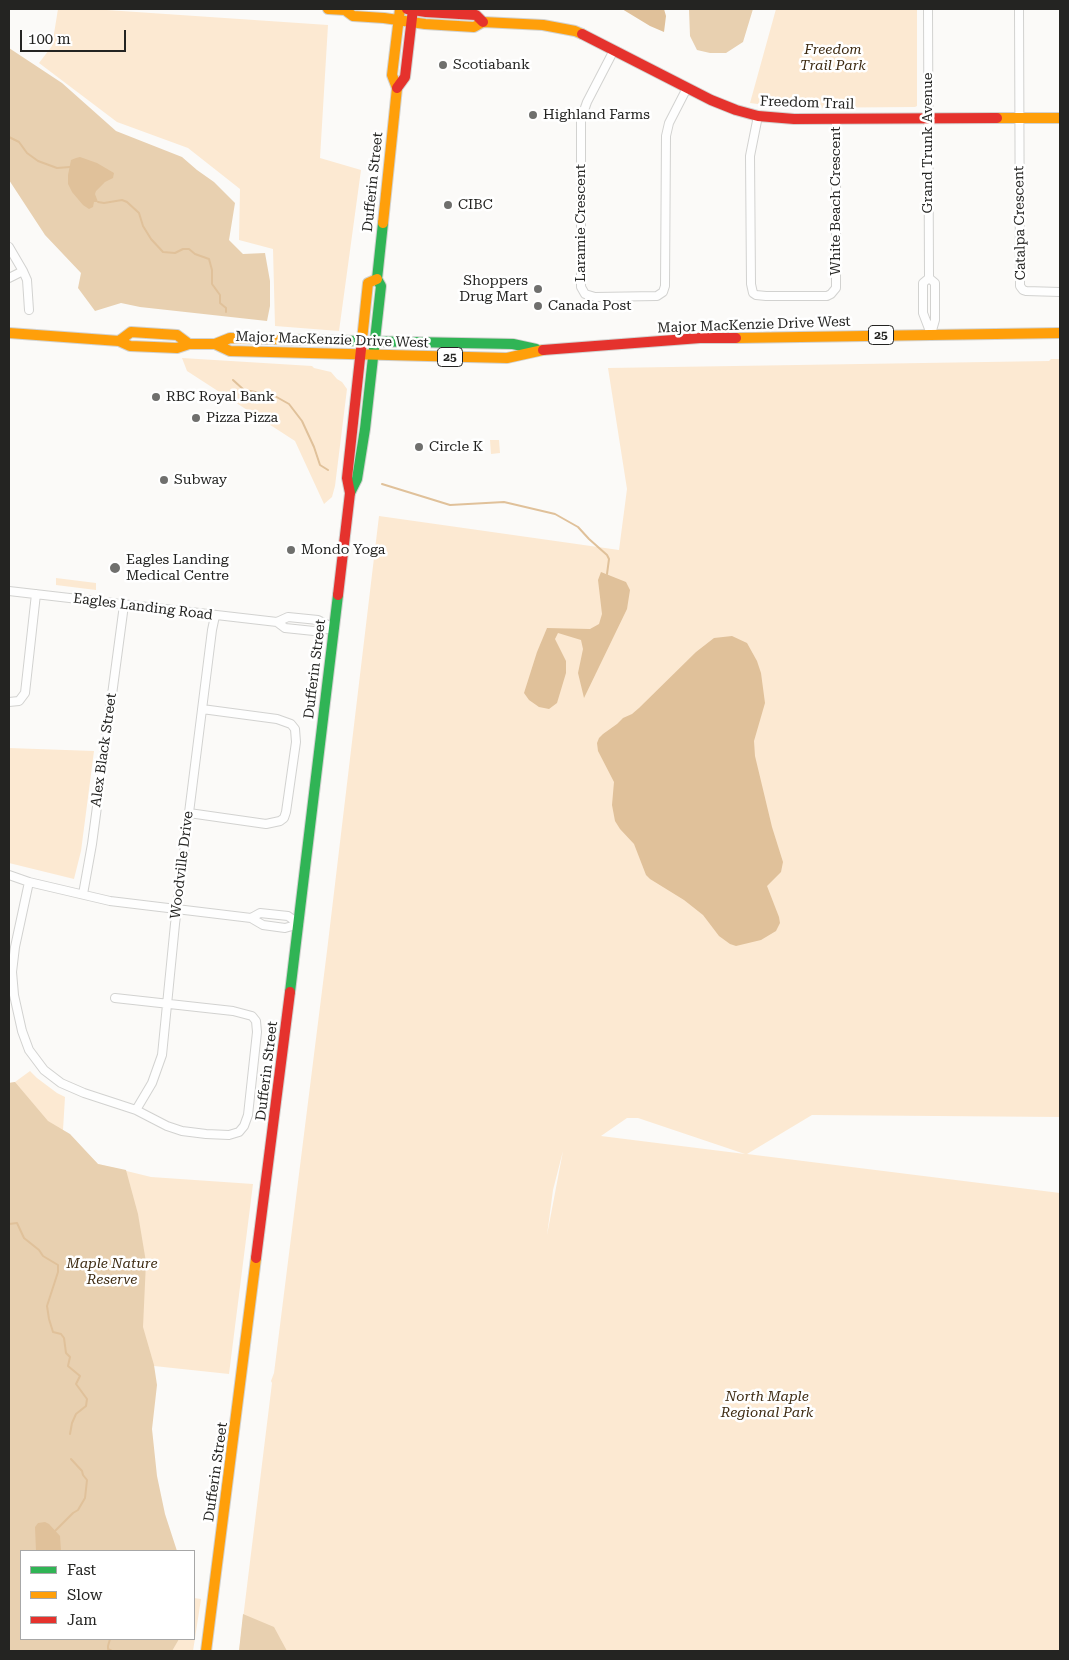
<!DOCTYPE html>
<html>
<head>
<meta charset="utf-8">
<style>
	body { margin:0 }
	#map { position:relative; width:1069px; height:1660px; overflow:hidden; background:#fbfaf8; font-family:"Roboto Serif",serif }
	canvas { display:block }
	.frame { position:absolute; inset:0; border:10px solid #242422; pointer-events:none }
	.legend { position:absolute; left:20px; top:1550px; width:175px; height:90px; box-sizing:border-box; background:#fff; border:1px solid #a7a7a7; margin:0; padding:6px 9px; list-style:none; font-size:15px; color:#242422 }
	.legend li { display:flex; align-items:center; gap:10px; height:25px }
	.legend b { width:25px; border:1px solid #a7a7a7 }
	.scale { position:absolute; left:20px; top:30px; width:106px; height:22px; box-sizing:border-box; border:2px solid #242422; border-top:0; padding-left:6px; font-size:15px; line-height:18px; white-space:nowrap; color:#242422; -webkit-text-stroke:4px #fff; paint-order:stroke }
</style>
</head>
<body>
<div id="map">
<canvas width="1069" height="1660"></canvas>
<div class="frame"></div>
<ul class="legend">
<li><b style="height:6px;background:#30b455"></b>Fast</li>
<li><b style="height:6px;background:#ff9f0a"></b>Slow</li>
<li><b style="height:6px;background:#e5322d"></b>Jam</li>
</ul>
<div class="scale">100 m</div>
</div>
<script>
const ctx = document.querySelector('canvas').getContext('2d');
ctx.lineJoin = 'round';
function fillPath(path, color) { ctx.fillStyle = color; ctx.fill(path, 'evenodd'); }
const poly = rows => new Path2D(rows.map(r => 'M' + r).join(''));
function trace(path, color, width, dash) { ctx.strokeStyle = color; ctx.lineWidth = width; ctx.lineCap = dash ? 'butt' : 'round'; ctx.setLineDash(dash || []); ctx.stroke(path); }
function write(font, color, halo, rows, align = 'center') {
  ctx.font = font + ' "Roboto Serif",serif'; ctx.lineWidth = 5; ctx.setLineDash([]); ctx.textBaseline = 'middle'; ctx.strokeStyle = halo; ctx.fillStyle = color; for (const [text, x, y, turn = 0] of rows) {
    ctx.save(); ctx.translate(x, y); ctx.rotate((+turn || 0) * Math.PI / 180); ctx.textAlign = isNaN(turn) ? turn : align; if (halo) ctx.strokeText(text, 0, 0); ctx.fillText(text, 0, 0); ctx.restore();
  }
}
fillPath(poly([
	[58,9,92,9,328,25,320,158,361,170,339,331,275,326,273,249,239,240,240,189,188,148,117,122,39,63,52,46],
	[776,9,917,9,917,106,915,107,789,108,750,103],
	[182,358,312,366,314,368,331,372,337,379,342,382,347,389,335,486,332,497,324,504,295,441,187,371],
	[1051,359,1060,359,1060,1117,812,1115,747,1154,1060,1193,1060,1651,239,1651,272,1383,271,1381,274,1373,327,951,379,516,619,550,627,489,608,368,1049,361],
	[627,1118,638,1118,745,1154,601,1136],
	[563,1151,547,1235,553,1190],
	[490,440,499,440,500,453,491,454],
	[56,578,96,583,96,590,56,585],
	[9,748,94,751,81,851,74,879,9,863],
	[30,1071,37,1078,57,1093,65,1097,63,1130,98,1164,151,1177,253,1184,229,1374,154,1366,21,1551,21,1639,194,1639,194,1598,201,1599,193,1651,9,1651,9,1083,15,1082]
]), '#fce9d2');
fillPath(poly([
	[689,9,753,9,743,42,726,53,710,53,697,50,690,36],
	[9,48,62,83,116,131,182,157,197,170,214,182,235,203,229,240,243,254,265,253,270,281,270,306,267,321,140,307,121,303,95,311,78,288,81,273,45,235,9,180],
	[15,1082,48,1121,70,1134,98,1164,126,1170,138,1214,146,1262,143,1327,154,1365,157,1385,152,1429,157,1476,165,1514,177,1551,21,1551,21,1639,179,1639,172,1651,9,1651,9,1083],
	[243,1614,274,1627,287,1651,239,1651]
]), '#e8d0b0');
fillPath(poly([
	[622,9,664,9,666,16,664,32,650,26],
	[80,157,97,163,114,173,113,178,105,182,96,191,95,194,98,202,94,202,93,207,89,209,83,205,72,192,68,184,68,175,71,160,76,158],
	[601,572,626,582,630,590,627,609,584,698,578,673,583,649,581,640,558,633,555,639,566,661,566,673,557,703,549,709,539,707,529,700,524,693,537,652,547,628,590,629,599,624,602,614,598,580],
	[732,636,747,643,757,661,761,673,765,703,754,741,755,756,772,827,783,862,781,872,767,886,779,917,780,923,776,931,761,940,736,946,730,944,719,936,703,915,684,900,650,879,646,875,634,844,620,829,615,821,612,805,614,782,598,751,597,743,599,738,603,734,617,724,623,718,632,714,639,708,696,652,714,638],
	[45,1522,49,1524,60,1536,61,1551,36,1551,35,1527,38,1523]
]), '#e0c19a');
trace(poly([
	[9,137,19,142,27,153,38,161,57,168,70,167],
	[98,202,104,203,122,200,127,202,139,213,143,226,151,239,163,252,175,253,183,249,189,249,195,254,209,259,212,270,212,284,220,295,220,303,226,308,226,312],
	[233,380,244,390,273,395,289,404,302,421,314,447,320,465,328,470],
	[382,484,450,505,504,502,555,514,578,527,589,539,607,555,609,559,607,574],
	[9,1224,17,1223,24,1238,39,1250,43,1256,58,1265,58,1272,47,1306,49,1319,53,1332,61,1334,64,1338,66,1353,70,1357,68,1366,80,1376,76,1384,87,1399,86,1406,76,1414,72,1423,70,1434],
	[55,1531,73,1513,78,1510,85,1498,87,1480,83,1475,82,1471,71,1459],
	[110,1639,108,1646,108,1649,112,1651]
]), '#e0c19a', 2);
const street = poly([
	[928,9,929,278,923,283,923,313,931,334],
	[1019,9,1020,286,1023,290,1026,291,1060,292],
	[614,50,587,102,581,119,581,287,585,294,595,297,657,296,663,292,665,286,666,136,669,123,687,88],
	[758,116,750,156,751,284,753,293,756,295,766,296,827,296,831,294,836,288,836,119],
	[9,247,23,271,27,280,29,310],
	[9,278,23,271],
	[929,278,935,283,935,320,931,334],
	[9,591,277,622,288,617,318,620,334,628],
	[277,622,285,628,314,631,334,628],
	[9,702,19,701,25,693,36,594],
	[189,813,266,824,280,821,284,818,286,812,296,742,295,729,291,724,277,719,202,709],
	[9,875,29,882,110,901,251,918,263,925,285,928,299,924],
	[29,882,15,947,12,972,14,995,22,1031,29,1050,44,1070,61,1083,84,1093,136,1110,167,1126,182,1131,206,1134,229,1135,239,1132,244,1126,248,1115,257,1032,256,1021,252,1016,233,1011,115,998],
	[83,894,92,844,124,605],
	[251,918,260,913,288,916,299,924],
	[136,1110,152,1083,162,1055,175,924,212,630,215,616]
]);
const fast = poly([
	[308,340,513,344,536,349],
	[350,493,357,479,365,429,381,286,377,279,383,223],
	[290,992,338,595]
]);
const slow = poly([
	[328,9,345,10,353,16,384,18,425,24,474,27,483,22,543,25,575,31,582,34],
	[997,118,1060,118],
	[383,223,397,88,392,75,400,9],
	[9,333,119,341,130,346,177,348,189,344,215,344,230,338,308,340],
	[736,338,1060,333],
	[362,340,368,283,377,279],
	[119,341,131,332,177,335,189,344],
	[215,344,230,351,507,358,543,350],
	[206,1651,256,1258]
]);
const jam = poly([
	[407,9,426,12,476,15,483,22],
	[582,34,711,100,736,110,758,116,794,119,997,118],
	[397,88,405,77,413,9],
	[543,350,700,338,736,338],
	[338,595,350,493,347,478,362,340],
	[256,1258,290,992]
]);
trace(street, '#d2d2d0', 10);
trace(fast, '#d2d2d0', 12);
trace(slow, '#d2d2d0', 12);
trace(jam, '#d2d2d0', 12);
trace(street, '#fefefe', 8);
trace(fast, '#30b455', 10);
trace(slow, '#ff9f0a', 10);
trace(jam, '#e5322d', 10);
for (const [x, y, r, color] of [
	[443,65,5,"#6f6f6d"],
	[533,115,5,"#6f6f6d"],
	[448,205,5,"#6f6f6d"],
	[538,289,5,"#6f6f6d"],
	[538,306,5,"#6f6f6d"],
	[156,397,5,"#6f6f6d"],
	[196,418,5,"#6f6f6d"],
	[419,447,5,"#6f6f6d"],
	[164,480,5,"#6f6f6d"],
	[291,550,5,"#6f6f6d"],
	[115,568,6,"#6f6f6d"]
]) { const dot = new Path2D(); dot.arc(x, y, r, 0, 2 * Math.PI); ctx.fillStyle = color; ctx.fill(dot); trace(dot, '#fff', 2); }
for (const [x, y, w] of [
	[881,335,25],
	[450,357,25]
]) { const box = new Path2D(); box.roundRect(x - w / 2, y - 9.5, w, 19, 4); ctx.fillStyle = '#fff'; ctx.fill(box); trace(box, '#242422', 1); }
write('bold 12px', '#242422', null, [
	["25",881,335],
	["25",450,357]
]);
write('italic 14px', '#3d2a11', '#fff', [
	["Freedom",833,50],
	["Trail Park",833,66],
	["Maple Nature",112,1264],
	["Reserve",112,1280],
	["North Maple",767,1397],
	["Regional Park",767,1413]
]);
write('14px', '#242422', '#fff', [
	["Scotiabank",453,65],
	["Highland Farms",543,115],
	["CIBC",458,205],
	["Shoppers",528,281,"right"],
	["Drug Mart",528,297,"right"],
	["Canada Post",548,306],
	["RBC Royal Bank",166,397],
	["Pizza Pizza",206,418],
	["Circle K",429,447],
	["Subway",174,480],
	["Mondo Yoga",301,550],
	["Eagles Landing",126,560],
	["Medical Centre",126,576]
], 'left');
write('14px', '#242422', '#fff', [
	["Freedom Trail",807,103,2],
	["Grand Trunk Avenue",928,143,-90],
	["Dufferin Street",373,182,-84],
	["White Beach Crescent",836,201,-90],
	["Laramie Crescent",581,223,-90],
	["Catalpa Crescent",1020,223,-91],
	["Major MacKenzie Drive West",754,325,-2],
	["Major MacKenzie Drive West",332,340,2],
	["Eagles Landing Road",143,607,7],
	["Dufferin Street",315,669,-83],
	["Alex Black Street",104,750,-82],
	["Woodville Drive",182,865,-83],
	["Dufferin Street",267,1071,-83],
	["Dufferin Street",216,1472,-82]
]);
</script>
</body>
</html>
